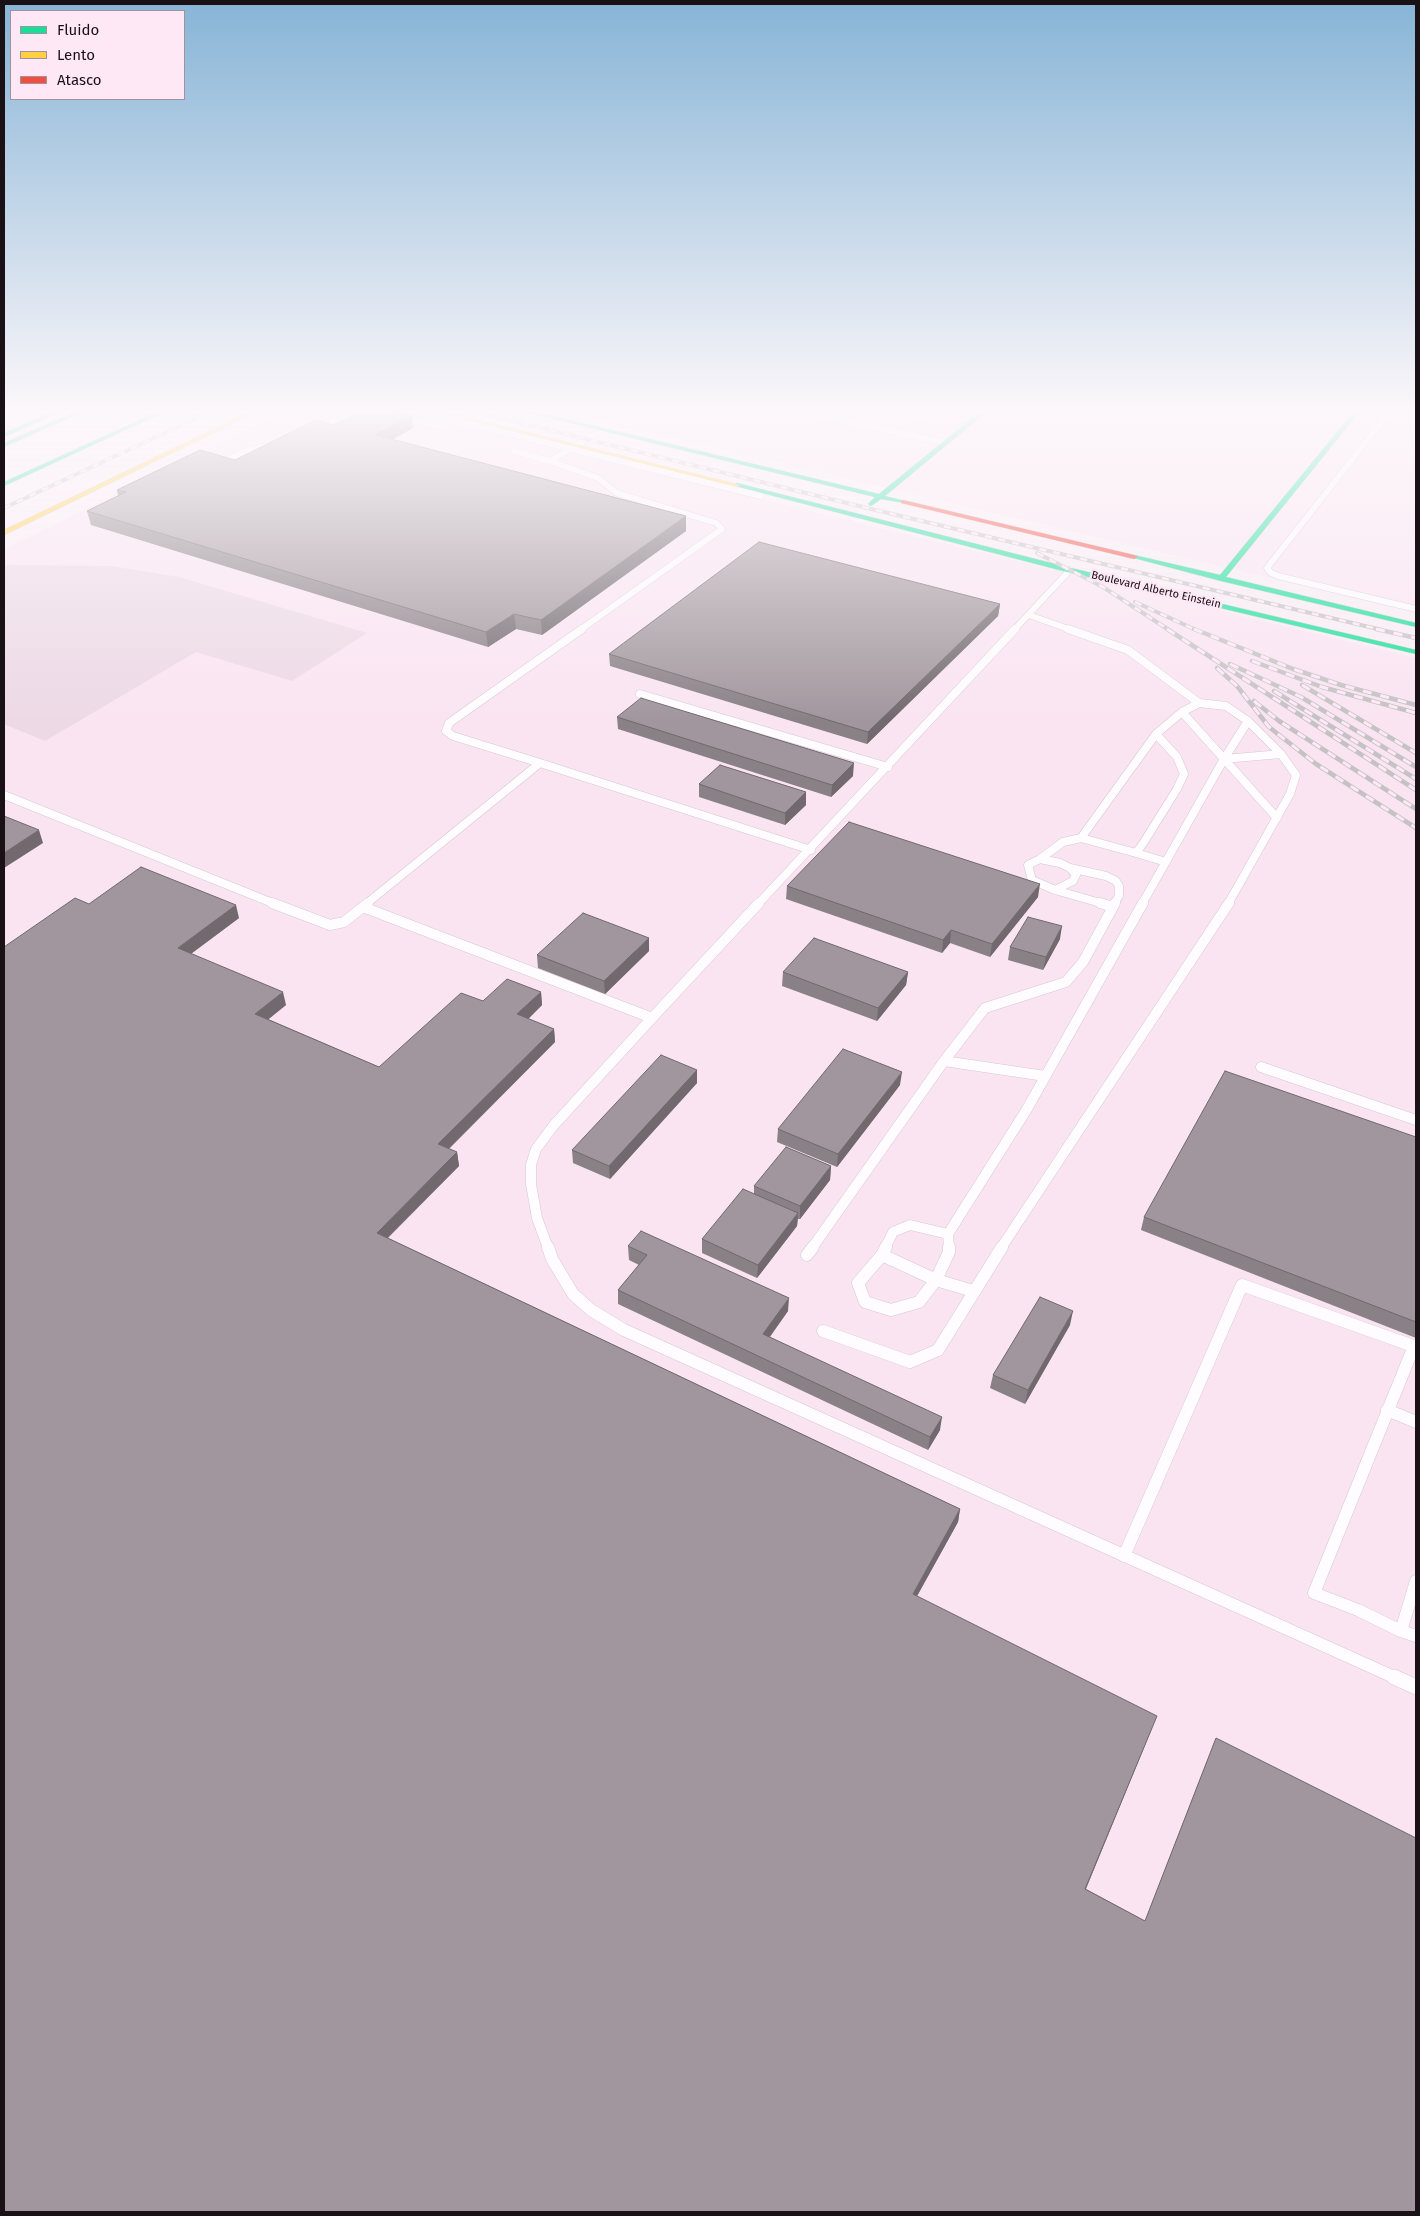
<!DOCTYPE html>
<html>
<head>
<meta charset="utf-8">
<style>
	body { margin:0 }
	#map { position:relative; width:1420px; height:2216px; overflow:hidden; background:#f9edf5; font-family:"Fira Sans",sans-serif }
	canvas { display:block }
	.frame { position:absolute; inset:0; border:5px solid #191116; pointer-events:none }
	.legend { position:absolute; left:10px; top:10px; width:175px; height:90px; box-sizing:border-box; background:#fee8f6; border:1px solid #a2929c; margin:0; padding:6px 9px; list-style:none; font-size:15px; color:#191116 }
	.legend li { display:flex; align-items:center; gap:10px; height:25px }
	.legend b { width:25px; border:1px solid #a2929c }
</style>
</head>
<body>
<div id="map">
<canvas width="1420" height="2216"></canvas>
<div class="frame"></div>
<ul class="legend">
<li><b style="height:6px;background:#16e098"></b>Fluido</li>
<li><b style="height:6px;background:#ffcf43"></b>Lento</li>
<li><b style="height:6px;background:#f24e42"></b>Atasco</li>
</ul>
</div>
<script>
const ctx = document.querySelector('canvas').getContext('2d');
ctx.lineJoin = 'round';
function fillPath(path, color) { ctx.fillStyle = color; ctx.fill(path, 'evenodd'); }
const poly = rows => new Path2D(rows.map(r => 'M' + r).join(''));
function trace(path, color, width, dash) { ctx.strokeStyle = color; ctx.lineWidth = width; ctx.lineCap = dash ? 'butt' : 'round'; ctx.setLineDash(dash || []); ctx.stroke(path); }
function write(font, color, halo, rows, align = 'center') {
  ctx.font = font + ' "Fira Sans",sans-serif'; ctx.lineWidth = 5; ctx.setLineDash([]); ctx.textBaseline = 'middle'; ctx.strokeStyle = halo; ctx.fillStyle = color; for (const [text, x, y, turn = 0] of rows) {
    ctx.save(); ctx.translate(x, y); ctx.rotate((+turn || 0) * Math.PI / 180); ctx.textAlign = isNaN(turn) ? turn : align; if (halo) ctx.strokeText(text, 0, 0); ctx.fillText(text, 0, 0); ctx.restore();
  }
}
fillPath(poly([
	[288,410,395,410,1416,658,1416,2212,4,2212,4,549],
	[554,410,1416,410,1416,612]
]), '#fae4f2');
fillPath(poly([
	[4,565,111,566,179,577,367,633,292,681,196,652,45,741,4,724]
]), '#ecd9e5');
const laneFar4 = poly([
	[411,410,458,421],
	[796,410,946,443],
	[890,410,922,417,930,410],
	[1391,410,1267,568,1271,573,1278,576,1416,609],
	[399,417,440,426,484,410],
	[475,425,761,496],
	[313,428,343,417,367,415],
	[514,451,550,461],
	[219,464,243,452,272,445],
	[1029,615,1071,630],
	[580,630,722,529,716,523,617,493,598,478,550,461,602,430],
	[1014,630,1070,570]
]);
const laneFar3 = poly([
	[1068,629,1128,650,1199,703,1226,706,1248,721,1281,754,1296,775,1290,794,1228,904],
	[640,694,888,767],
	[1199,703,1182,712,1277,818],
	[1224,759,1281,754],
	[540,763,811,850],
	[4,795,275,904],
	[1081,838,1136,853,1144,842,1177,789,1184,774,1177,757,1156,734],
	[1136,853,1166,862],
	[1040,859,1060,863,1070,868,1076,875,1073,881,1055,890],
	[1070,868,1106,876,1116,881,1119,886,1119,896,1114,904],
	[366,904,540,763,453,736,446,731,449,723,582,629],
	[758,904,1015,629],
	[1104,904,1055,890,1032,880,1028,865,1040,859,1063,842,1081,838,1156,734,1182,712],
	[1142,904,1224,759,1248,721]
]);
const laneFar2 = poly([
	[272,903,330,925,344,922,363,907],
	[368,903,363,907,652,1018,554,1125,536,1149,531,1165,531,1184,537,1218,548,1248],
	[1113,907,1115,903],
	[652,1018,759,903],
	[944,1061,1045,1076],
	[1261,1067,1416,1120],
	[948,1234,949,1248],
	[948,1234,1027,1109,1143,903],
	[812,1248,944,1061,985,1008,1066,982,1083,962,1113,907,1100,903],
	[885,1248,893,1232,910,1225,948,1234],
	[1001,1248,1229,903]
]);
const laneFar1 = poly([
	[548,1247,552,1259,573,1294,591,1310,624,1330,1396,1678],
	[886,1247,882,1255,858,1283,865,1302,891,1310,919,1302,936,1280,949,1252,949,1247],
	[807,1255,813,1247],
	[882,1255,936,1280,973,1291],
	[823,1331,910,1362,938,1350,1002,1247],
	[1414,1346,1314,1593,1358,1610,1401,1631,1416,1581],
	[1387,1410,1416,1422],
	[1124,1556,1242,1285,1416,1347],
	[1401,1631,1416,1636]
]);
const lane = poly([
	[1394,1677,1416,1687]
]);
const fast = poly([
	[57,410,65,410,4,437,4,433,57,410],
	[79,410,87,410,4,447,4,443,79,410],
	[161,410,169,410,4,486,4,482,161,410],
	[517,410,528,410,879,494,982,410,989,410,885,496,905,501,905,503,881,499,871,506,868,504,875,497,517,410],
	[1355,410,1361,410,1226,577,1416,623,1416,627,1221,581,1130,557,1134,555,1220,575,1355,410],
	[737,483,1071,568,1416,650,1416,654,1067,572,735,486,735,484,737,483]
]);
const slow = poly([
	[253,410,261,410,4,535,4,530,253,410],
	[428,410,438,410,740,485,737,487,428,410]
]);
const jam = poly([
	[903,500,1134,555,1138,557,1134,559,901,503,901,501,903,500]
]);
trace(laneFar4, '#d3cad0', 7);
trace(laneFar3, '#d3cad0', 9);
trace(laneFar2, '#d3cad0', 11);
trace(laneFar1, '#d3cad0', 13);
trace(lane, '#d3cad0', 16);
trace(fast, '#d3cad0', 1);
trace(slow, '#d3cad0', 1);
trace(jam, '#d3cad0', 1);
trace(laneFar4, '#fefcfe', 6);
trace(laneFar3, '#fefcfe', 8);
trace(laneFar2, '#fefcfe', 10);
trace(laneFar1, '#fefcfe', 12);
trace(lane, '#fefcfe', 15);
fillPath(fast, '#16e098');
fillPath(slow, '#ffcf43');
fillPath(jam, '#f24e42');
const railFar1 = poly([
	[468,410,867,508,1382,630],
	[4,508,214,410],
	[1037,553,1103,587,1169,630],
	[1135,602,1196,630]
]);
const rail = poly([
	[1167,629,1416,790],
	[1194,629,1293,669,1341,685,1416,705],
	[1376,629,1416,638],
	[1252,661,1322,687,1416,713],
	[1230,664,1301,697,1416,767],
	[1217,668,1237,686,1269,727,1316,764,1416,828],
	[1302,685,1416,753],
	[1274,691,1416,779],
	[1254,701,1279,721,1416,809]
]);
trace(railFar1, '#c5c2c4', 4);
trace(rail, '#c5c2c4', 4.5);
trace(railFar1, '#fee8f6', 2.5, [7]);
trace(rail, '#fee8f6', 3, [9]);
fillPath(poly([
	[334,425,413,428,393,439,686,516,686,531,542,635,516,629,488,647,91,525,87,511,118,496,117,490,235,460],
	[1000,604,998,616,867,744,610,666,609,654],
	[617,717,853,776,831,797,618,729],
	[699,784,806,792,806,805,785,825,699,797],
	[787,886,1038,897,990,957,950,943,942,953,786,899],
	[89,904,239,918,191,954,286,1005,268,1019,379,1067,483,1001,541,992,542,1005,528,1019,554,1029,555,1042,449,1149,457,1152,459,1166,388,1238,960,1509,958,1522,917,1596,1152,1728,1086,1889,1145,1921,1216,1738,1416,2212,4,2212],
	[1060,939,1043,970,1008,960,1010,947],
	[649,951,605,994,538,968,537,955],
	[783,972,908,972,906,985,877,1021,782,986],
	[697,1070,697,1083,610,1179,573,1163,572,1150],
	[900,1085,837,1167,777,1142,778,1129],
	[1416,1137,1416,1338,1141,1230,1144,1217],
	[831,1166,830,1180,800,1219,798,1219,797,1226,757,1278,702,1253,702,1239,754,1194,754,1186],
	[628,1246,788,1311,770,1337,940,1430,928,1450,618,1304,618,1290,639,1265,629,1260],
	[1070,1325,1025,1404,990,1388,993,1375]
]), '#8a8187');
fillPath(poly([
	[412,415,413,428,377,448,375,435],
	[686,516,686,531,542,635,541,620],
	[1000,604,998,616,867,744,868,732],
	[514,614,516,629,488,647,486,632],
	[854,763,853,776,831,797,832,785],
	[806,792,806,805,785,825,785,813],
	[39,830,43,843,4,868,4,853],
	[1040,884,1038,897,990,957,992,944],
	[236,905,239,918,181,961,178,948],
	[1062,926,1060,939,1043,970,1046,957],
	[951,930,950,943,942,953,943,940],
	[649,938,649,951,605,994,604,981],
	[908,972,906,985,877,1021,878,1008],
	[283,992,286,1005,259,1027,255,1014],
	[541,992,542,1005,519,1028,517,1014],
	[554,1029,555,1042,440,1157,438,1144],
	[697,1070,697,1083,610,1179,609,1166],
	[902,1072,900,1085,837,1167,838,1154],
	[457,1152,459,1166,379,1246,377,1233],
	[831,1166,830,1180,800,1219,800,1206],
	[798,1213,797,1226,757,1278,758,1265],
	[789,1298,788,1311,762,1347,763,1334],
	[1073,1311,1070,1325,1025,1404,1028,1390],
	[942,1417,940,1430,928,1450,930,1437],
	[960,1509,958,1522,911,1607,913,1594],
	[1157,1716,1152,1728,1081,1900,1085,1889]
]), '#71696e');
const building = poly([
	[365,410,393,410,412,415,375,435,686,516,541,620,514,614,486,632,87,511,126,492,117,490,200,450,235,460,316,420,334,425,365,410],
	[759,542,1000,604,868,732,609,654,759,542],
	[641,698,854,763,832,785,617,717,641,698],
	[720,765,806,792,785,813,699,784,720,765],
	[4,816,39,830,4,853,4,816],
	[849,822,1040,884,992,944,951,930,943,940,787,886,849,822],
	[141,867,236,905,178,948,283,992,255,1014,379,1067,461,993,483,1001,507,979,541,992,517,1014,554,1029,438,1144,457,1152,377,1233,960,1509,913,1594,1157,1716,1085,1889,1145,1921,1216,1738,1416,1838,1416,2212,4,2212,4,947,75,898,89,904,141,867],
	[583,913,649,938,604,981,537,955,583,913],
	[1028,917,1062,926,1046,957,1010,947,1028,917],
	[814,938,908,972,878,1008,783,972,814,938],
	[843,1049,902,1072,838,1154,778,1129,843,1049],
	[661,1055,697,1070,609,1166,572,1150,661,1055],
	[1225,1071,1416,1137,1416,1322,1144,1217,1225,1071],
	[786,1147,831,1166,800,1206,754,1186,786,1147],
	[743,1189,798,1213,758,1265,702,1239,743,1189],
	[641,1231,789,1298,763,1334,942,1417,930,1437,618,1290,647,1255,628,1246,641,1231],
	[1040,1297,1073,1311,1028,1390,993,1375,1040,1297]
]);
fillPath(building, '#a1969d');
trace(building, '#71696e', 1);
const sky = ctx.createLinearGradient(0, 0, 0, 720);
sky.addColorStop(0, '#87b4d6');
sky.addColorStop(0.57, '#fcf7fa');
sky.addColorStop(1, '#fcf7fa00');
ctx.fillStyle = sky;
ctx.fillRect(0, 0, 1420, 720);
write('11px', '#191116', '#fee8f6', [
	["Boulevard Alberto Einstein",1156,590,13]
]);
</script>
</body>
</html>
